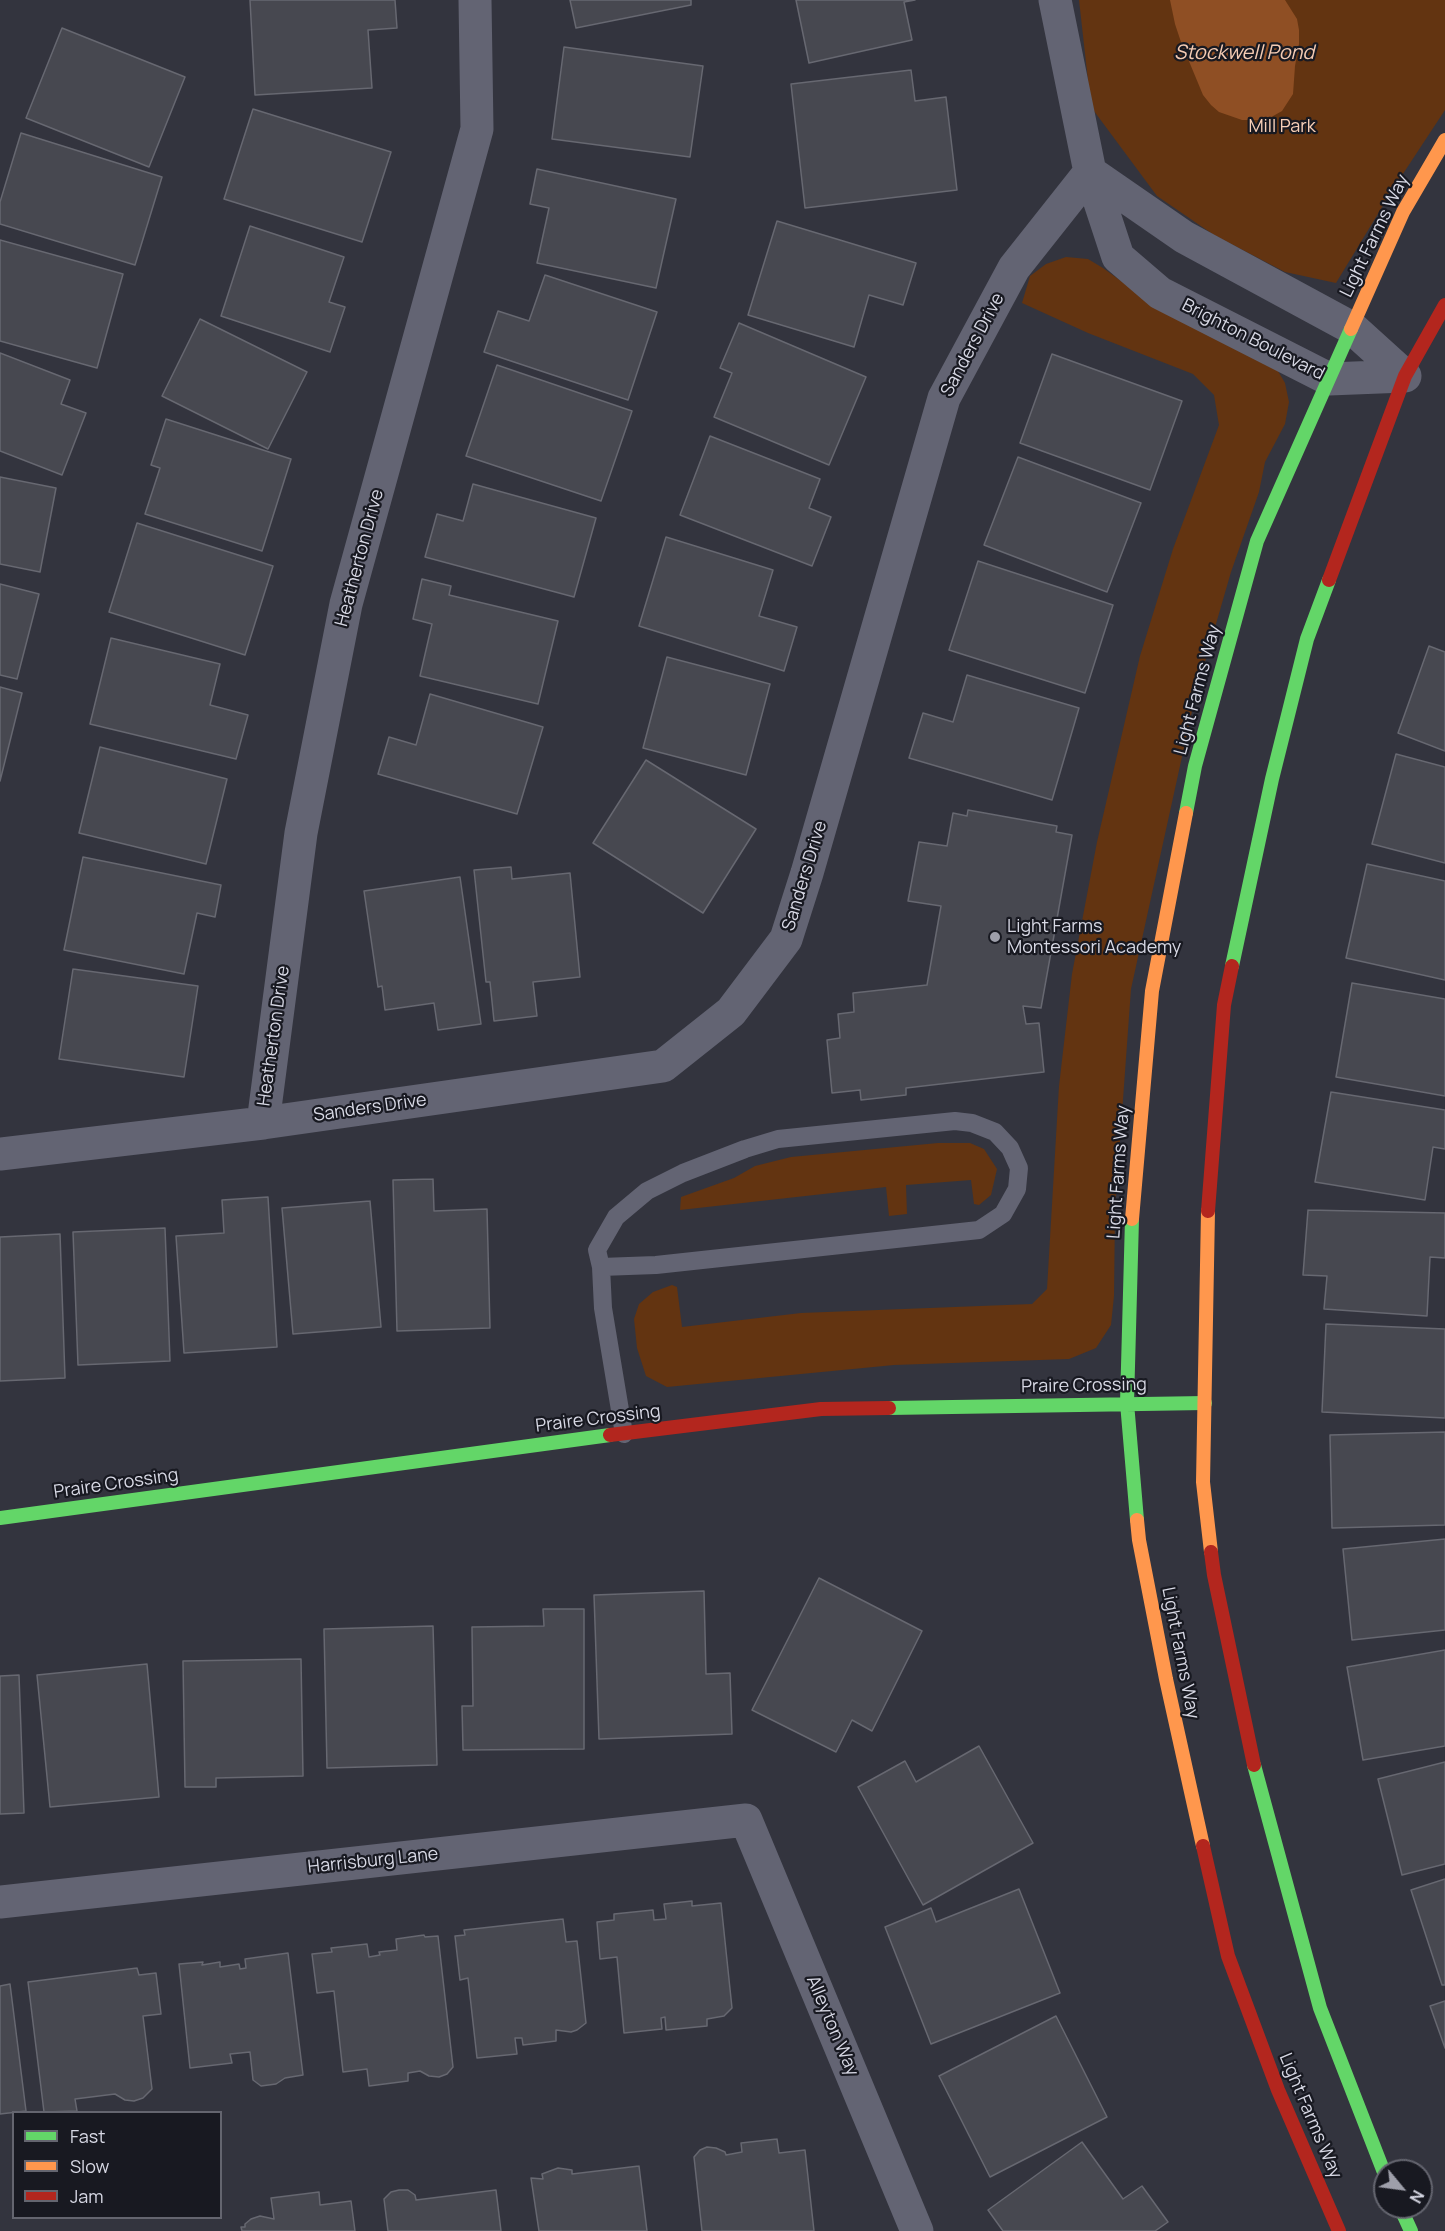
<!DOCTYPE html>
<html>
<head>
<meta charset="utf-8">
<style>
	body { margin:0 }
	#map { position:relative; width:1445px; height:2231px; overflow:hidden; background:#33343e; font-family:Manrope,sans-serif }
	canvas { display:block }
	.legend { position:absolute; left:12px; top:2111px; width:210px; height:108px; box-sizing:border-box; background:#181921; border:2px solid #64656f; margin:0; padding:8px 10px; list-style:none; font-size:18px; color:#d7d8e4 }
	.legend li { display:flex; align-items:center; gap:12px; height:30px }
	.legend b { width:30px; border:2px solid #64656f }
	.north { position:absolute; left:1373px; top:2159px; width:60px; height:60px; box-sizing:border-box; background:#181921; border:2px solid #64656f; border-radius:50%; rotate:119deg; font-size:16px; font-weight:700; line-height:24px; text-align:center; color:#d7d8e4 }
	.north::after { content:''; display:block; margin:auto; width:21px; height:27px; background:#9e9faa; clip-path:polygon(50% 0,100% 100%,50% 72%,0 100%) }
</style>
</head>
<body>
<div id="map">
<canvas width="1445" height="2231"></canvas>
<ul class="legend">
<li><b style="height:8px;background:#63d668"></b>Fast</li>
<li><b style="height:8px;background:#ff974d"></b>Slow</li>
<li><b style="height:8px;background:#b3261e"></b>Jam</li>
</ul>
<div class="north">N</div>
</div>
<script>
const ctx = document.querySelector('canvas').getContext('2d');
ctx.lineJoin = 'round';
function fillPath(path, color) { ctx.fillStyle = color; ctx.fill(path, 'evenodd'); }
const poly = rows => new Path2D(rows.map(r => 'M' + r).join(''));
function trace(path, color, width, dash) { ctx.strokeStyle = color; ctx.lineWidth = width; ctx.lineCap = dash ? 'butt' : 'round'; ctx.setLineDash(dash || []); ctx.stroke(path); }
function write(font, color, halo, rows, align = 'center') {
  ctx.font = font + ' Manrope,sans-serif'; ctx.lineWidth = 4.5; ctx.setLineDash([]); ctx.textBaseline = 'middle'; ctx.strokeStyle = halo; ctx.fillStyle = color; for (const [text, x, y, turn = 0] of rows) {
    ctx.save(); ctx.translate(x, y); ctx.rotate((+turn || 0) * Math.PI / 180); ctx.textAlign = isNaN(turn) ? turn : align; if (halo) ctx.strokeText(text, 0, 0); ctx.fillText(text, 0, 0); ctx.restore();
  }
}
fillPath(poly([
	[1079,0,1445,0,1445,110,1393,189,1336,283,1285,272,1214,235,1157,196,1091,107],
	[1066,257,1088,259,1103,268,1161,310,1275,366,1285,383,1289,402,1285,424,1265,462,1259,492,1231,572,1196,693,1131,989,1115,1210,1114,1296,1111,1325,1096,1348,1069,1359,894,1365,667,1387,646,1376,637,1348,634,1319,639,1304,653,1292,672,1285,677,1287,682,1327,801,1313,1032,1304,1047,1289,1059,1086,1072,974,1097,842,1140,656,1173,549,1219,425,1214,395,1193,374,1088,333,1022,303,1030,276,1046,264],
	[938,1143,970,1143,984,1149,997,1169,991,1195,979,1205,974,1204,971,1180,906,1185,907,1214,889,1216,886,1187,680,1210,681,1197,734,1178,755,1166,791,1157]
]), '#633411');
fillPath(poly([
	[1170,0,1285,0,1297,19,1299,30,1299,44,1295,66,1293,94,1282,111,1266,120,1242,120,1219,112,1211,105,1203,95,1181,42,1175,24]
]), '#8f4f24');
const building = poly([
	[250,0,395,0,397,28,368,30,372,88,255,95,250,0],
	[570,0,691,0,691,5,576,28,570,0],
	[796,0,915,0,904,2,912,40,809,63,796,0],
	[62,28,185,77,149,167,26,118,62,28],
	[564,47,703,66,690,157,552,139,564,47],
	[911,70,915,101,946,97,957,190,805,208,791,84,911,70],
	[253,109,391,152,362,242,224,199,253,109],
	[21,133,162,177,135,265,0,224,0,202,21,133],
	[537,169,676,199,656,288,537,263,549,208,530,204,537,169],
	[777,221,916,263,903,305,869,295,854,347,748,315,777,221],
	[250,226,344,257,329,302,345,307,330,352,221,316,250,226],
	[0,240,123,274,97,368,0,341,0,240],
	[545,275,657,312,628,400,484,352,498,311,529,321,545,275],
	[200,319,307,372,268,449,162,396,200,319],
	[739,323,866,377,829,465,714,417,732,373,720,368,739,323],
	[0,353,70,380,61,404,86,413,62,475,0,451,0,353],
	[1052,354,1182,401,1150,490,1020,443,1052,354],
	[497,365,632,411,601,501,466,456,497,365],
	[166,419,291,459,262,551,145,514,160,468,151,465,166,419],
	[710,436,820,479,809,508,831,517,812,566,680,515,710,436],
	[1018,457,1141,503,1107,592,984,545,1018,457],
	[0,477,56,488,40,572,0,564,0,477],
	[473,484,596,518,574,597,425,557,437,514,463,521,473,484],
	[137,523,273,566,245,655,109,612,137,523],
	[666,537,773,570,759,616,797,627,784,671,639,626,666,537],
	[978,561,1113,605,1085,693,949,650,978,561],
	[422,579,451,586,449,595,558,621,538,704,420,676,432,624,413,619,422,579],
	[0,584,39,594,17,679,0,675,0,584],
	[111,638,220,664,210,705,248,715,236,759,90,724,111,638],
	[1429,646,1445,652,1445,751,1398,733,1429,646],
	[667,657,770,684,746,775,643,748,667,657],
	[967,675,1079,708,1052,800,909,758,923,713,953,722,967,675],
	[0,687,22,693,0,781,0,687],
	[430,694,543,727,517,814,378,774,389,737,416,745,430,694],
	[100,747,227,779,206,864,79,833,100,747],
	[1396,754,1445,767,1445,863,1372,844,1396,754],
	[646,760,756,829,703,913,593,843,646,760],
	[968,810,1057,826,1056,832,1072,835,1041,1008,1023,1006,1026,1024,1039,1023,1044,1072,906,1088,906,1095,861,1100,860,1090,832,1093,827,1040,840,1038,838,1014,854,1012,853,993,927,985,941,906,908,901,919,842,947,846,953,813,967,816,968,810],
	[83,857,221,885,215,917,197,913,184,974,64,950,83,857],
	[1367,864,1445,881,1445,980,1346,958,1367,864],
	[511,867,512,879,570,873,580,977,533,982,537,1016,494,1021,490,982,486,982,474,870,511,867],
	[460,877,481,1024,438,1030,434,1003,385,1010,382,986,378,987,364,891,460,877],
	[73,969,198,986,184,1077,59,1059,73,969],
	[1352,983,1445,999,1445,1096,1336,1077,1352,983],
	[1331,1092,1445,1110,1445,1149,1433,1147,1425,1200,1315,1182,1331,1092],
	[433,1179,434,1211,487,1209,490,1328,397,1331,393,1180,433,1179],
	[268,1197,277,1347,184,1353,176,1236,224,1233,222,1200,268,1197],
	[370,1201,381,1327,293,1334,282,1208,370,1201],
	[1308,1210,1445,1213,1445,1258,1430,1257,1427,1316,1324,1309,1327,1276,1303,1275,1308,1210],
	[165,1228,170,1361,78,1365,73,1232,165,1228],
	[60,1234,65,1378,0,1381,0,1237,60,1234],
	[1326,1324,1445,1329,1445,1418,1322,1412,1326,1324],
	[1445,1432,1445,1525,1332,1528,1330,1435,1445,1432],
	[1445,1539,1445,1630,1352,1640,1343,1549,1445,1539],
	[819,1578,922,1631,872,1731,852,1720,836,1752,752,1710,819,1578],
	[704,1591,706,1674,730,1673,732,1734,599,1739,594,1595,704,1591],
	[543,1609,584,1609,584,1749,463,1750,462,1706,473,1706,472,1627,544,1626,543,1609],
	[433,1626,437,1765,327,1768,324,1629,433,1626],
	[1445,1650,1445,1746,1363,1760,1347,1667,1445,1650],
	[301,1659,303,1776,216,1778,216,1787,185,1787,183,1661,301,1659],
	[147,1664,159,1797,50,1807,37,1675,147,1664],
	[19,1675,24,1813,0,1814,0,1676,19,1675],
	[979,1746,1033,1843,923,1905,858,1787,905,1761,916,1782,979,1746],
	[1445,1762,1445,1864,1402,1875,1378,1779,1445,1762],
	[1445,1879,1445,1985,1442,1985,1411,1890,1445,1879],
	[1019,1889,1060,1993,931,2044,885,1927,931,1908,936,1922,1019,1889],
	[692,1901,692,1906,721,1903,732,2008,724,2016,707,2019,707,2026,666,2030,665,2017,661,2018,662,2029,624,2033,617,1957,600,1959,597,1922,614,1920,614,1914,653,1910,654,1920,666,1919,664,1904,692,1901],
	[563,1919,566,1942,577,1941,586,2023,577,2030,571,2032,556,2030,556,2041,523,2045,522,2038,515,2038,517,2054,477,2058,468,1978,460,1980,455,1936,465,1935,464,1930,563,1919],
	[424,1935,425,1937,438,1936,453,2067,447,2074,439,2077,429,2076,420,2071,408,2073,408,2081,369,2086,367,2069,343,2072,334,1991,317,1993,312,1954,332,1952,331,1948,367,1944,369,1957,380,1955,379,1952,397,1950,396,1939,424,1935],
	[288,1953,303,2075,285,2078,276,2084,261,2086,253,2080,250,2052,230,2054,232,2063,190,2068,179,1964,203,1962,202,1965,220,1962,220,1967,239,1964,240,1969,246,1968,245,1959,288,1953],
	[137,1968,139,1975,156,1973,161,2014,143,2016,152,2089,143,2098,134,2101,125,2100,115,2094,75,2099,77,2111,44,2112,28,1982,137,1968],
	[10,1984,26,2111,0,2114,0,1986,10,1984],
	[1445,2001,1445,2048,1430,2006,1445,2001],
	[1056,2016,1107,2117,990,2177,939,2076,1056,2016],
	[777,2139,779,2153,805,2150,814,2231,702,2231,694,2157,700,2150,707,2147,716,2148,725,2152,726,2155,742,2152,741,2143,777,2139],
	[1082,2142,1123,2199,1142,2186,1168,2222,1155,2231,1003,2231,988,2210,1082,2142],
	[639,2166,647,2231,539,2231,531,2178,543,2179,542,2174,558,2168,572,2170,572,2174,639,2166],
	[399,2190,408,2190,415,2195,416,2200,496,2190,501,2231,388,2231,384,2199,391,2192,399,2190],
	[319,2192,320,2205,351,2201,355,2231,242,2231,241,2227,245,2227,245,2224,251,2219,260,2216,274,2219,271,2198,319,2192]
]);
fillPath(building, '#474850');
trace(building, '#676871', 1.5);
trace(poly([
	[601,1267,656,1265,979,1230,1003,1214,1017,1189,1019,1168,1010,1148,995,1132,972,1123,955,1121,778,1139,745,1149,683,1173,647,1191,616,1217,597,1250,601,1267,603,1308,624,1434]
]), '#636473', 18);
trace(poly([
	[1055,0,1090,172,1118,257,1160,293,1329,379,1405,376],
	[1090,172,1184,237,1352,328,1405,376],
	[263,1123,301,833,346,604,477,129,475,0],
	[0,1154,263,1123,663,1066,731,1012,786,939,807,873,944,398,1014,268,1090,172],
	[0,1902,746,1820,917,2231]
]), '#636473', 33);
trace(poly([
	[1186,813,1195,766,1257,541,1351,329],
	[1232,966,1272,779,1307,639,1329,580],
	[1132,1219,1127,1403,1137,1520],
	[889,1408,1205,1403],
	[0,1518,610,1435],
	[1254,1765,1320,2008,1385,2175],
	[1400,2207,1411,2231]
]), '#63d668', 14);
trace(poly([
	[1351,329,1403,212,1445,140],
	[1208,1211,1203,1482,1211,1552],
	[1132,1219,1152,991,1186,813],
	[1137,1520,1139,1540,1166,1679,1203,1846]
]), '#ff974d', 14);
trace(poly([
	[1329,580,1405,376,1445,305],
	[1208,1211,1224,1005,1232,966],
	[610,1435,821,1409,889,1408],
	[1211,1552,1214,1575,1254,1765],
	[1203,1846,1228,1956,1278,2090,1339,2231]
]), '#b3261e', 14);
for (const [x, y, r, color] of [
	[995,937,6,"#9e9faa"]
]) { const dot = new Path2D(); dot.arc(x, y, r, 0, 2 * Math.PI); ctx.fillStyle = color; ctx.fill(dot); trace(dot, '#181921', 2); }
write('18px', '#f9d0b8', '#181921', [
	["Mill Park",1282,127]
]);
write('18px', '#d7d8e4', '#181921', [
	["Light Farms Way",1375,236,-64],
	["Brighton Boulevard",1253,340,27],
	["Sanders Drive",973,345,-62],
	["Heatherton Drive",360,558,-75],
	["Light Farms Way",1198,690,-75],
	["Sanders Drive",805,876,-73],
	["Heatherton Drive",274,1036,-82],
	["Sanders Drive",370,1108,-8],
	["Light Farms Way",1119,1172,-86],
	["Praire Crossing",1084,1386,-1],
	["Praire Crossing",598,1419,-7],
	["Praire Crossing",116,1484,-8],
	["Light Farms Way",1180,1653,79],
	["Harrisburg Lane",373,1861,-6],
	["Alleyton Way",832,2026,67],
	["Light Farms Way",1310,2116,67]
]);
write('18px', '#d7d8e4', '#181921', [
	["Light Farms",1007,927],
	["Montessori Academy",1007,948]
], 'left');
write('italic 20px', '#f4cbb3', '#181921', [
	["Stockwell Pond",1244,53]
]);
</script>
</body>
</html>
